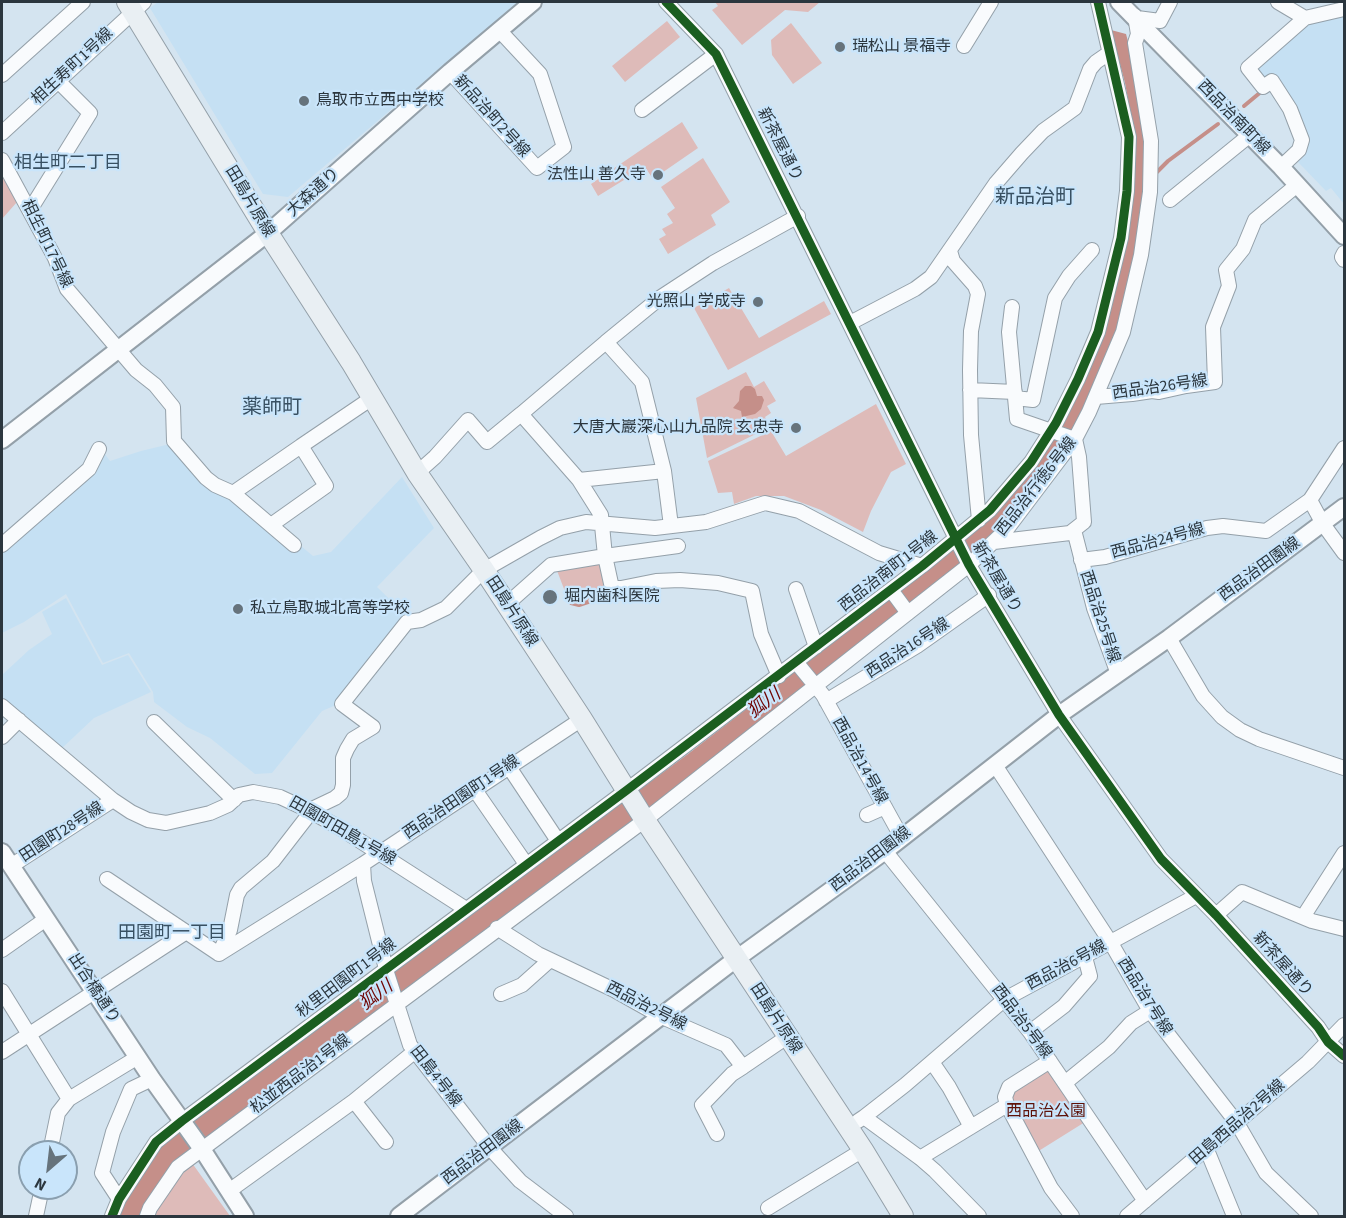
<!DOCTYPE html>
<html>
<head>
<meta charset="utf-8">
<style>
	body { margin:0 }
	#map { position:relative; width:1346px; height:1218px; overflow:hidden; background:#d4e4f0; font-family:"Source Sans 3",sans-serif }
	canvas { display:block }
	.frame { position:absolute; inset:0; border:3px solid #2b363e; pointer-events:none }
	.north { position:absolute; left:18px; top:1140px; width:60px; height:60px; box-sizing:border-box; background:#c9e5fb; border:2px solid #8a9faf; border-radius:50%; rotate:208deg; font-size:16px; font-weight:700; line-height:24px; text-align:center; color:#2b363e }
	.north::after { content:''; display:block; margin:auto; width:21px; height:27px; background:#66737c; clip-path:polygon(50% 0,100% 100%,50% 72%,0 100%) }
</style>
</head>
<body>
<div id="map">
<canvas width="1346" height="1218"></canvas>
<div class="frame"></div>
<div class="north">N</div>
</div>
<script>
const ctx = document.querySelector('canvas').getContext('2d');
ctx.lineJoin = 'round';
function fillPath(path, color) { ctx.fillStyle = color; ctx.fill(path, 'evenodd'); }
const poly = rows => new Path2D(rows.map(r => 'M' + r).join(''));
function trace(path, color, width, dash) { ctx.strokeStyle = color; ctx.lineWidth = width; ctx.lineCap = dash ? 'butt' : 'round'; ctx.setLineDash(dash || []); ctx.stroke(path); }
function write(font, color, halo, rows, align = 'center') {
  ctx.font = font + ' "Source Sans 3","Noto Sans JP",sans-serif'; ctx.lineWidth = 4.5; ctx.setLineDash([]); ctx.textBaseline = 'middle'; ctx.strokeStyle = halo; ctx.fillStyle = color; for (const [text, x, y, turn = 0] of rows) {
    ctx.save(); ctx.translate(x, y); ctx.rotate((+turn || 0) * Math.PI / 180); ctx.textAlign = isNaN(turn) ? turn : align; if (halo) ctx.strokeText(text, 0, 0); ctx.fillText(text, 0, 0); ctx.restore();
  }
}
fillPath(poly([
	[158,2,518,2,288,197,263,194,150,8],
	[1344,15,1344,204,1331,188,1326,191,1298,162,1305,155,1304,139,1253,66,1301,25],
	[170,444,293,548,301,546,313,556,331,552,402,477,434,528,377,587,407,616,336,705,322,711,272,773,255,774,210,738,187,727,154,702,153,692,129,653,103,663,66,594,24,622,2,633,2,549,102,450,110,461,141,451],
	[66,598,102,665,128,655,151,692,94,718,60,750,2,700,2,675,29,650,52,634,42,612]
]), '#c5e0f3');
fillPath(poly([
	[715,2,820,2,808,12,785,10,742,45,712,10,718,6],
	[667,21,680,37,625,82,612,66],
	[791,23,822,63,793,84,772,55,771,40],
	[682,122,698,148,653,179,645,167,598,196,591,184],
	[703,158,730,202,711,215,716,225,668,254,659,239,666,235,662,229,673,223,667,214,675,208,661,187],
	[2,175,17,202,2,219],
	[729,288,759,338,824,301,831,314,728,370,694,308],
	[746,372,754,387,764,381,776,401,767,406,771,413,765,417,770,427,707,458,696,398],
	[876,404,906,464,891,472,871,511,863,532,821,510,784,496,756,496,734,504,732,492,718,493,708,461,771,431,786,456],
	[604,563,610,595,579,604,569,602,556,568],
	[1043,1068,1050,1071,1085,1122,1037,1152,1010,1098,1015,1085],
	[192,1163,230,1216,155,1216,166,1193]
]), '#debbb9');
fillPath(poly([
	[1111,30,1126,34,1137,75,1144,135,1145,172,1141,229,1120,321,1082,413,1056,457,998,530,960,565,668,794,186,1153,142,1216,118,1216,124,1199,153,1154,173,1135,688,754,950,552,969,536,1017,487,1113,297,1124,254,1129,225,1130,110,1125,83],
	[745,386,751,386,755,389,757,396,762,396,764,400,761,409,755,414,742,417,741,411,733,408,739,401,740,391]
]), '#c58f89');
trace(poly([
	[1244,106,1262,91],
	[1156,173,1168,161,1218,124],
	[571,603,579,605,609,595]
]), '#c58f89', 4);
const minor = poly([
	[666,2,716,54,969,565,1059,715,1161,859,1216,915,1318,1027,1328,1042,1344,1056],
	[1278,2,1305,18,1248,68,1263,87,1272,81,1290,109,1302,140,1299,150,1281,167],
	[1137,18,1160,21,1170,2],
	[1305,18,1344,9],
	[964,46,991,2],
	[450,72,537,168,564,147,540,74,499,30],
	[2,75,83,2],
	[642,110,716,54],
	[2,133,144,2],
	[2,160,55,258,67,289,136,370,155,385,173,407,174,441,206,478,215,485,233,493,294,545],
	[1170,200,1250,135],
	[30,210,90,113,58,81],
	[950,251,953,261,975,286,978,294,971,331,970,370,971,435,979,520],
	[1344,253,1342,257,1344,260],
	[1012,307,1009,332,1017,419,1075,439],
	[850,323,915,289,931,277,996,183,1022,153,1043,131,1075,108,1090,69,1096,62,1109,53],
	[606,342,661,297,713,263,798,216],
	[970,390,1015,392],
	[1096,397,1132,394,1152,391,1159,392,1186,386,1215,382,1213,327,1227,291,1229,286,1226,270,1243,249,1255,220,1297,185],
	[1015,398,1033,400,1055,298,1069,276,1092,250],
	[521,414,606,342,642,382,664,471,579,480],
	[664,471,671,526],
	[417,473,435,457,468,420,487,442,521,414,579,480,601,515,605,556,551,565,506,605],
	[233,493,301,446],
	[1310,500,1344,448],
	[271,525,326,486,301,446,372,398],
	[1074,530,1094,608,1118,674],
	[994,542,1070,533,1084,522,1079,457,1075,439],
	[2,545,89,469,99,449],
	[678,546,605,556,612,588,621,588,656,581,680,580,718,583,752,591,761,634,779,676],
	[1081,560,1105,557,1207,528,1223,526,1266,531,1310,500,1323,524,1344,553],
	[796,589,816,647],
	[891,590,908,613],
	[1169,638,1203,696,1222,717,1240,730,1259,739,1344,768],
	[796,662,823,695,902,838],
	[826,701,917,646,989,595],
	[2,706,113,800,131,812,148,820,166,823,210,813,228,805,239,795,253,792,280,797,308,810,340,828,466,909],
	[154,722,234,800],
	[2,737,19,720],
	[995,765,1111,943,1150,1011,1237,1123,1266,1173,1311,1216],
	[509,767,558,841],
	[475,790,526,864],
	[867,815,885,807],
	[885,851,1030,1032,1145,1201],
	[363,864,364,881,387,973,410,1045,490,1148,520,1181,566,1216],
	[11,866,113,800],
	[107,879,219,954],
	[1216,915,1242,892,1312,921,1344,929],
	[1303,917,1344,853],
	[497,928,538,954,614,990,662,1017,726,1045,743,1067,787,1037],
	[2,950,46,919],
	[219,954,230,930,237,895,241,888,273,861,314,808,335,798,341,793,343,785,343,758,347,749,353,739,373,727,342,704,407,622,421,620,446,608,484,570,540,538,560,528,586,522,655,528,706,522,765,503,799,511,879,553,922,566],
	[219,954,363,864,582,719],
	[2,991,69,1099,58,1113,50,1152],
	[501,994,522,985,550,960],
	[1030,1032,1064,1006,1090,976,1085,957],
	[2,1052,185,933],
	[932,1062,949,1087,971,1127],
	[1066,1082,1109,1047,1131,1023,1150,1011],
	[69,1099,138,1057],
	[354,1101,386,1142],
	[1007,1105,1051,1188,1072,1216],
	[864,1117,905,1085,1005,999,1196,896],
	[858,1121,864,1117,920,1158,935,1171,979,1216],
	[717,1134,702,1105,732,1074,743,1067],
	[1207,1150,1234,1216],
	[920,1158,1007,1105,1005,1097,1009,1087,1050,1061],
	[229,1191,354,1101,414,1052],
	[119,1199,102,1173,113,1132,131,1089,152,1079],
	[768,1208,863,1150],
	[36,1216,42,1188],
	[112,1216,119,1199,156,1142,182,1121,627,790,922,566,990,510,1031,462,1056,423,1078,379,1098,332,1121,238,1127,191,1129,137,1098,2],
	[147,1216,150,1208,178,1167,645,820,969,565,1007,529,1075,439,1089,412,1123,332,1141,255,1150,192,1151,141,1135,43,1138,34,1135,16],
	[1127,1216,1308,1062,1344,1025]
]);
const tertiary = poly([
	[1119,2,1281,167,1344,236],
	[2,440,268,233,450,72,533,2],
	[2,852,152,1079,202,1149,245,1216],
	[399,1216,736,959,885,851,1059,715,1169,638,1344,507]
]);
const secondary = poly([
	[127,2,268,233,351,362,417,473,484,570,582,719,643,817,863,1150,903,1216]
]);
trace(minor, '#94a0a9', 16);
trace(tertiary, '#94a0a9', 20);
trace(secondary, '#94a0a9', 22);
trace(minor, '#f9fbfd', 14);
trace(tertiary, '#f9fbfd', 16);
trace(secondary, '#e9eff3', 20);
trace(poly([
	[666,2,716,54,969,565,1059,715,1161,859,1216,915,1318,1027,1328,1042,1344,1056],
	[112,1216,119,1199,156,1142,182,1121,627,790,922,566,990,510,1031,462,1056,423,1078,379,1098,332,1121,238,1127,191,1129,137,1098,2]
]), '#1b5e20', 9);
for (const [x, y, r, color] of [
	[840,47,6,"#66737c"],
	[304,101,6,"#66737c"],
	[658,175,6,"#66737c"],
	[758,302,6,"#66737c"],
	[796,428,6,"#66737c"],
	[550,597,8,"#66737c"],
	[238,609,6,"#66737c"]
]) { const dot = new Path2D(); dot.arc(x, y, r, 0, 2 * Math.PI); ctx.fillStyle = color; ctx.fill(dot); trace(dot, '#c9e5fb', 2); }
write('16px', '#2b363e', '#c9e5fb', [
	["瑞松山 景福寺",852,47],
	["鳥取市立西中学校",316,101],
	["法性山 善久寺",646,175,"right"],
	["光照山 学成寺",746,302,"right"],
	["大唐大巖深心山九品院 玄忠寺",784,428,"right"],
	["堀内歯科医院",564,597],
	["私立鳥取城北高等学校",250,609]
], 'left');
write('16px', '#2b363e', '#c9e5fb', [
	["相生寿町1号線",73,67,-43],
	["新品治町2号線",491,117,48],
	["西品治南町線",1233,118,46],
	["新茶屋通り",779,145,63],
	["大森通り",314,193,-42],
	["田島片原線",249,202,59],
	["相生町17号線",46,244,64],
	["西品治26号線",1160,388,-8],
	["西品治行徳6号線",1037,487,-52],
	["西品治24号線",1158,542,-15],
	["西品治田園線",1260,570,-36],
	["西品治南町1号線",889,572,-38],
	["新茶屋通り",996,578,59],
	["田島片原線",511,612,57],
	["西品治25号線",1099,617,72],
	["西品治16号線",908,649,-33],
	["西品治14号線",859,761,61],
	["西品治田園町1号線",462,798,-34],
	["田園町田島1号線",342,832,30],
	["田園町28号線",62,833,-33],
	["西品治田園線",871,860,-37],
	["新茶屋通り",1282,965,48],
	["西品治6号線",1067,966,-28],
	["秋里田園町1号線",347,979,-37],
	["出合橋通り",93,989,57],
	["西品治7号線",1144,997,58],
	["西品治2号線",646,1007,27],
	["田島片原線",775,1019,57],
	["西品治5号線",1021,1022,53],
	["松並西品治1号線",301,1075,-37],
	["田島4号線",435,1077,52],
	["田島西品治2号線",1238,1123,-41],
	["西品治田園線",483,1153,-37]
]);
write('16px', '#5e1209', '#c9e5fb', [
	["西品治公園",1046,1112]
]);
write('18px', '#385062', '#c9e5fb', [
	["相生町二丁目",68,164],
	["田園町一丁目",172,934]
]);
write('italic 18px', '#6f0300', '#c9e5fb', [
	["狐川",765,704,-37],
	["狐川",377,996,-37]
]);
write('20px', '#385062', '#c9e5fb', [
	["新品治町",1035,199],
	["薬師町",272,409]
]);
</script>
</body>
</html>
